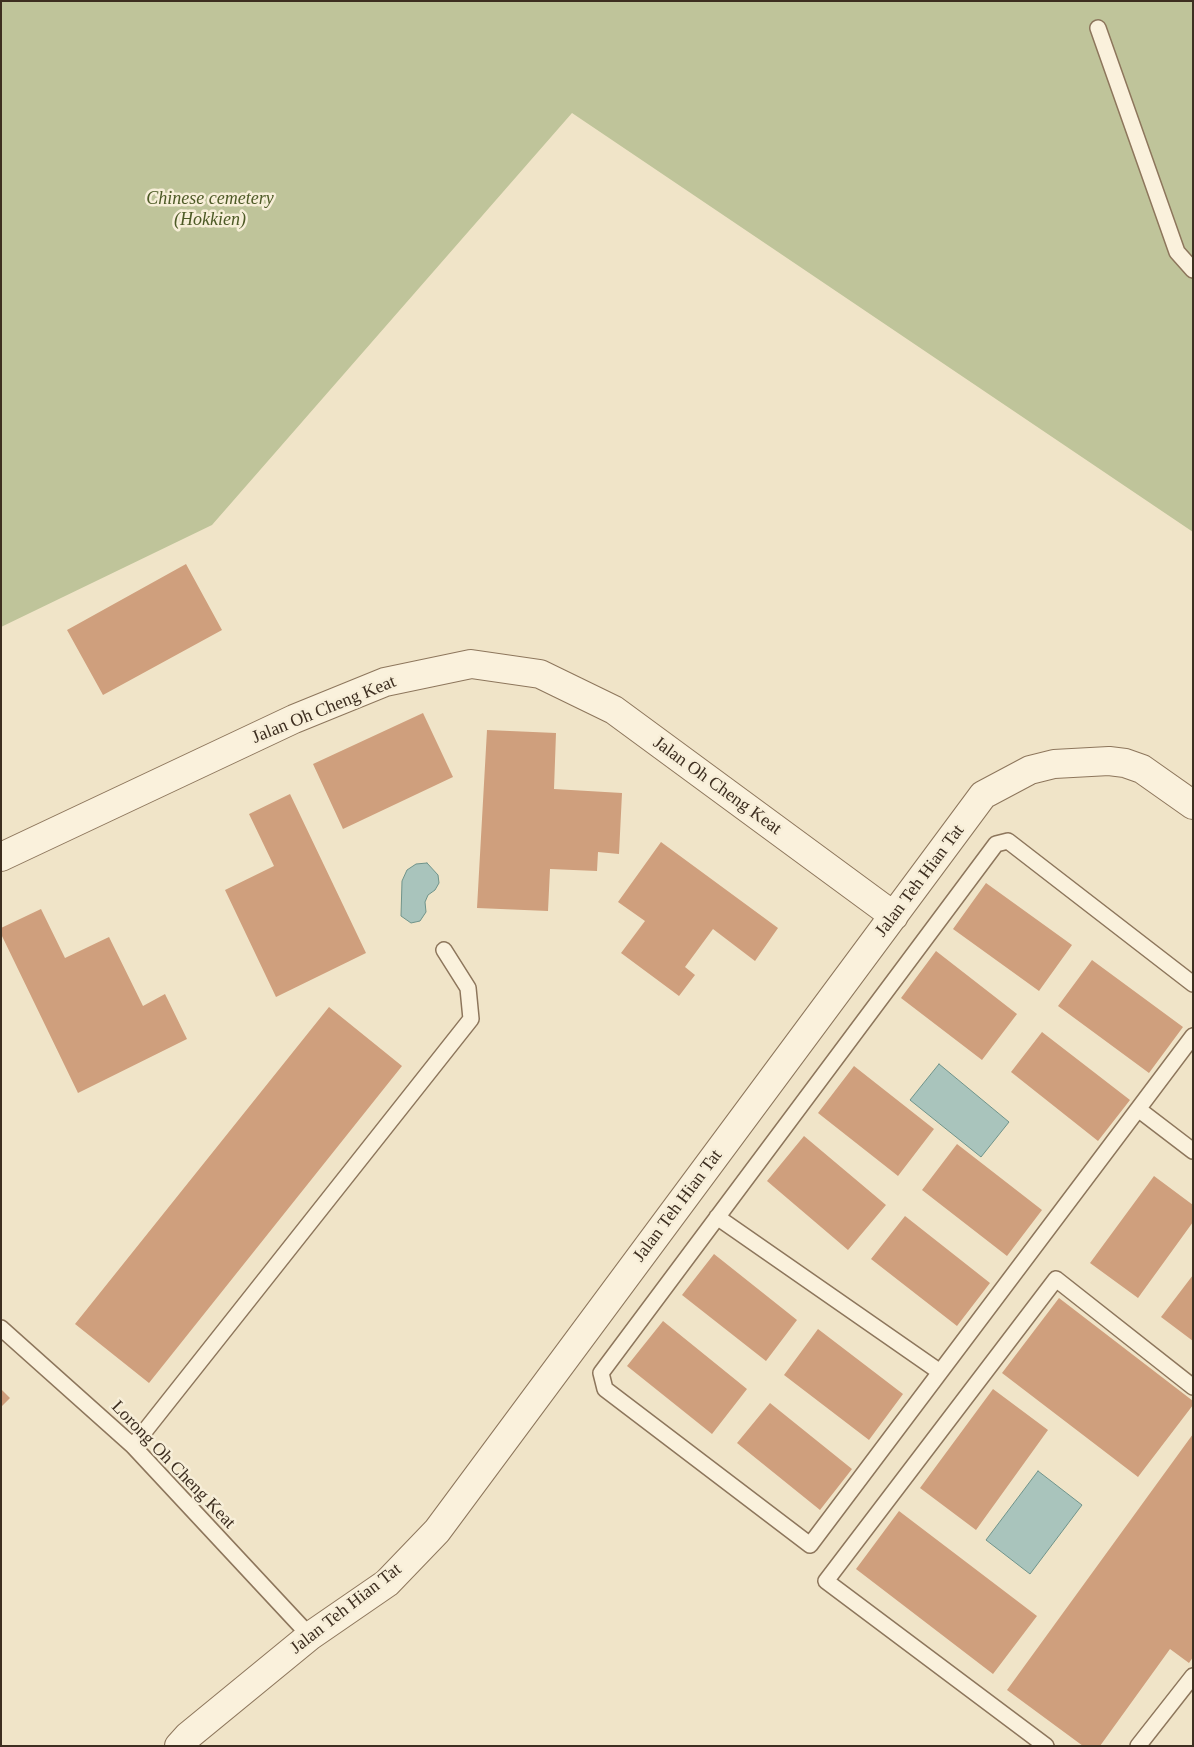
<!DOCTYPE html>
<html>
<head>
<meta charset="utf-8">
<style>
	body { margin:0 }
	#map { position:relative; width:1194px; height:1747px; overflow:hidden; background:#f0e4c8; font-family:Georgia,serif }
	canvas { display:block }
	.frame { position:absolute; inset:0; border:2px solid #3d2e20; pointer-events:none }
</style>
</head>
<body>
<div id="map">
<canvas width="1194" height="1747"></canvas>
<div class="frame"></div>
</div>
<script>
const ctx = document.querySelector('canvas').getContext('2d');
ctx.lineJoin = 'round';
function fillPath(path, color) { ctx.fillStyle = color; ctx.fill(path, 'evenodd'); }
const poly = rows => new Path2D(rows.map(r => 'M' + r).join(''));
function trace(path, color, width, dash) { ctx.strokeStyle = color; ctx.lineWidth = width; ctx.lineCap = dash ? 'butt' : 'round'; ctx.setLineDash(dash || []); ctx.stroke(path); }
function write(font, color, halo, rows, align = 'center') {
  ctx.font = font + ' Georgia,serif'; ctx.lineWidth = 5; ctx.setLineDash([]); ctx.textBaseline = 'middle'; ctx.strokeStyle = halo; ctx.fillStyle = color; for (const [text, x, y, turn = 0] of rows) {
    ctx.save(); ctx.translate(x, y); ctx.rotate((+turn || 0) * Math.PI / 180); ctx.textAlign = isNaN(turn) ? turn : align; if (halo) ctx.strokeText(text, 0, 0); ctx.fillText(text, 0, 0); ctx.restore();
  }
}
fillPath(poly([
	[1,1,1193,1,1193,532,572,113,212,525,1,627]
]), '#bfc49a');
const water = poly([
	[427,863,438,875,439,883,435,890,428,895,425,902,426,912,420,921,411,923,401,916,402,881,407,870,416,864,427,863],
	[939,1064,1009,1122,981,1157,910,1100,939,1064],
	[1038,1471,1082,1505,1030,1574,986,1540,1038,1471]
]);
fillPath(water, '#a9c4bc');
trace(water, '#6f938a', 1);
fillPath(poly([
	[186,564,222,630,103,695,67,630],
	[423,713,453,777,343,829,313,764],
	[487,730,556,733,554,789,622,793,619,854,598,852,597,871,550,869,548,911,477,908],
	[290,794,366,953,276,997,225,890,274,866,249,814],
	[661,842,778,928,755,961,713,929,685,967,695,975,679,996,621,953,645,921,618,902],
	[986,883,1072,945,1039,991,953,929],
	[41,909,65,958,109,937,143,1006,165,994,187,1039,78,1093,1,934,1,928],
	[936,951,1017,1014,982,1060,901,998],
	[1092,960,1183,1027,1149,1073,1058,1006],
	[329,1007,402,1066,149,1383,75,1324],
	[1042,1032,1130,1100,1098,1141,1011,1072],
	[854,1066,934,1129,898,1176,818,1113],
	[804,1136,886,1205,848,1250,767,1181],
	[957,1144,1042,1210,1007,1256,922,1190],
	[1154,1176,1193,1205,1193,1222,1138,1298,1090,1263],
	[905,1216,990,1283,957,1326,871,1259],
	[714,1254,797,1320,766,1361,682,1295],
	[1193,1275,1193,1341,1161,1317],
	[1059,1298,1193,1401,1193,1405,1138,1477,1002,1373],
	[663,1321,747,1389,712,1434,627,1366],
	[818,1329,903,1394,869,1440,784,1375],
	[1,1389,10,1398,1,1407],
	[993,1389,1048,1430,976,1530,920,1488],
	[770,1403,852,1469,820,1510,737,1443],
	[1193,1434,1193,1657,1189,1663,1170,1649,1100,1746,1083,1746,1007,1690],
	[899,1511,1037,1616,993,1674,856,1569]
]), '#cf9f7d');
const service = poly([
	[1098,28,1177,252,1193,270],
	[1193,984,1008,841,996,844,601,1373,605,1389,810,1545,1193,1036],
	[1138,1109,1193,1151],
	[717,1217,940,1372],
	[1,1328,133,1446,310,1636],
	[133,1446,471,1019,468,988,444,950],
	[1046,1746,826,1581,1056,1279,1193,1387],
	[1138,1746,1193,1676]
]);
const minor = poly([
	[1,857,294,719,385,682,471,664,540,674,614,710,894,916],
	[179,1746,188,1736,310,1636,387,1583,437,1531,983,795,1030,770,1054,764,1109,761,1125,763,1142,769,1193,805]
]);
trace(service, '#8d765c', 18);
trace(minor, '#8d765c', 30);
trace(service, '#faf1dc', 15);
trace(minor, '#faf1dc', 28);
write('italic 18px', '#4d5a26', '#f7eed8', [
	["Chinese cemetery",210,199],
	["(Hokkien)",210,220]
]);
write('18px', '#3d2e20', '#f7eed8', [
	["Jalan Oh Cheng Keat",324,710,-22],
	["Jalan Oh Cheng Keat",717,786,36],
	["Jalan Teh Hian Tat",920,881,-53],
	["Jalan Teh Hian Tat",678,1206,-53],
	["Lorong Oh Cheng Keat",173,1465,46],
	["Jalan Teh Hian Tat",346,1609,-38]
]);
</script>
</body>
</html>
